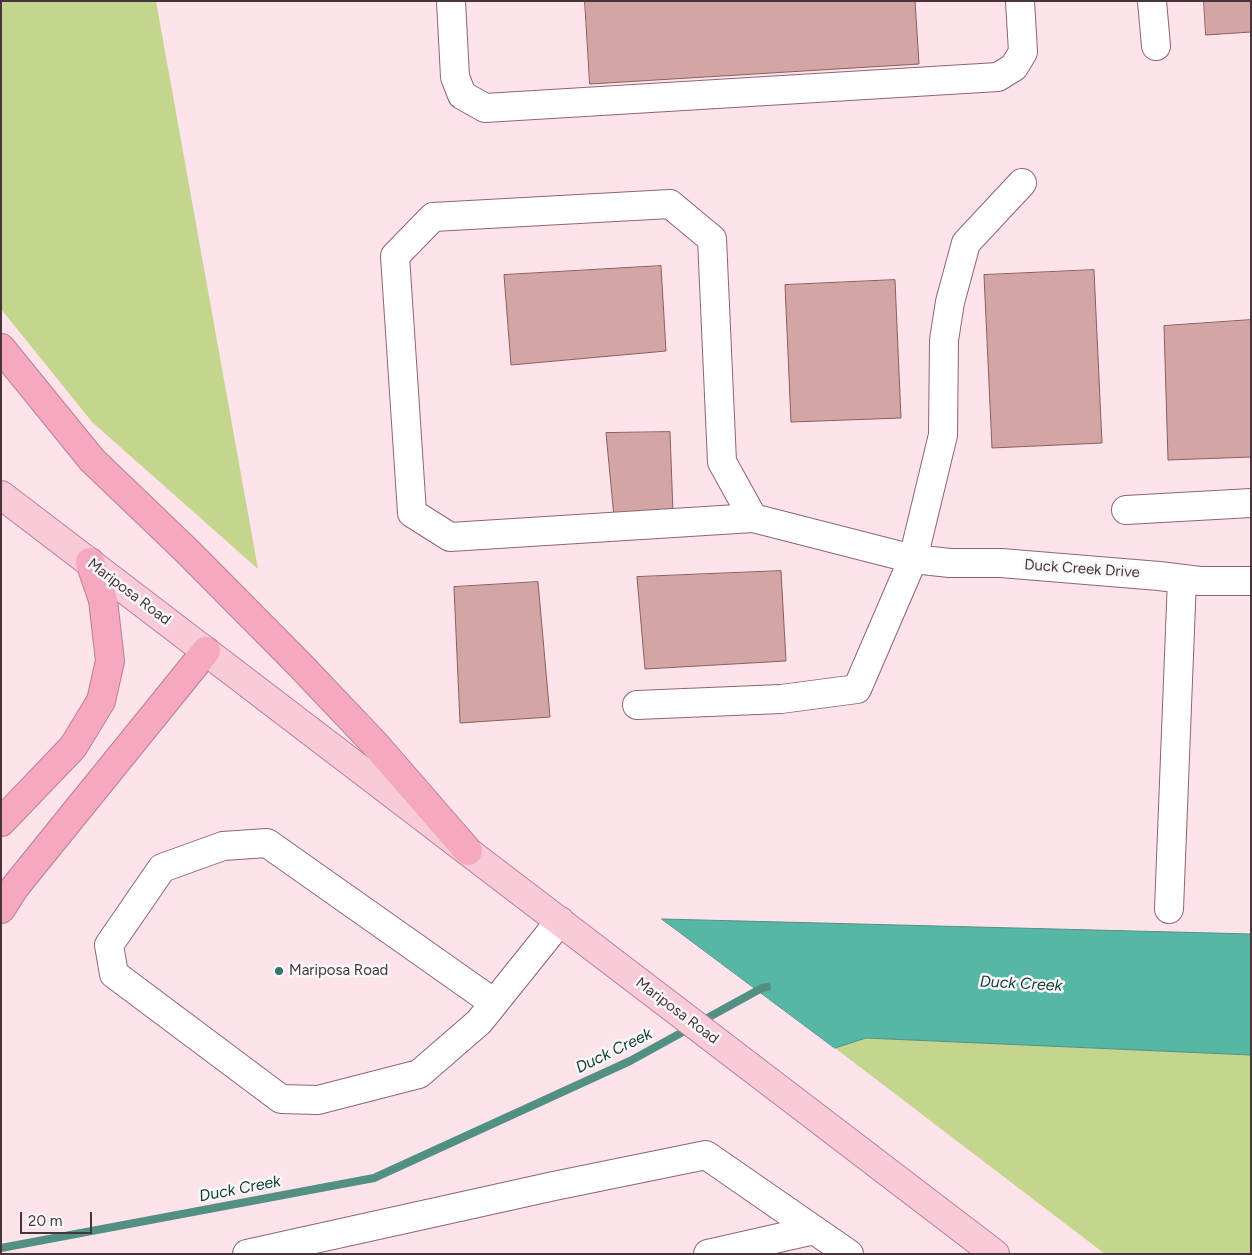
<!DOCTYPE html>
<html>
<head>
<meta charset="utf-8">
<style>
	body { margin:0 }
	#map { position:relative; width:1252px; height:1255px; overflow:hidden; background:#ffe3ea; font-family:Figtree,sans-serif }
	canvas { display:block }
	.frame { position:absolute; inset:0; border:2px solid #47353b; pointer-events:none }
	.scale { position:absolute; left:20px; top:1212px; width:72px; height:22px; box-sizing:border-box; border:2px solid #47353b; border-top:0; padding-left:6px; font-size:15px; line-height:18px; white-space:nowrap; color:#47353b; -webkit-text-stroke:4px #f8f8f8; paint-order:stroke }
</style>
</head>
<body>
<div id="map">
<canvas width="1252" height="1255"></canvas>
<div class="frame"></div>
<div class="scale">20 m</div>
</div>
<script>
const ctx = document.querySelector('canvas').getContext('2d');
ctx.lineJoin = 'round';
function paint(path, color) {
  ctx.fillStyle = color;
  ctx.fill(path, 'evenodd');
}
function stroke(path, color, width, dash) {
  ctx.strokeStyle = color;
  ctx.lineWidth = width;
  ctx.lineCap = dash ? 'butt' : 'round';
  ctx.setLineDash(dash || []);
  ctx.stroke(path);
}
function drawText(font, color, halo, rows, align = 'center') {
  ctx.font = font + ' Figtree,sans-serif';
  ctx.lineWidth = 5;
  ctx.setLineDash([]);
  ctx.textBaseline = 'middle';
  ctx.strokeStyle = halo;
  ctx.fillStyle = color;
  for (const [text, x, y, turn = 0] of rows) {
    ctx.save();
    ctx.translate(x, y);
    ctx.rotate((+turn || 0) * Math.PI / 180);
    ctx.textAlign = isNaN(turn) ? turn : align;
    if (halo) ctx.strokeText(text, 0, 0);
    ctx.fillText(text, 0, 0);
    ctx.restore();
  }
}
const green = new Path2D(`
	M1,1H156L258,569L92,422L1,309Z
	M866,1038L1251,1055V1254H1105L835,1048Z`);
const water = new Path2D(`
	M662,919L1251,934V1055L866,1038L835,1048Z`);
const stream = new Path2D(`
	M700,1022L762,988L767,987
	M1,1248L374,1178L630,1061L690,1028`);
const building = new Path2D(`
	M585,1H915L919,64L590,84Z
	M1204,1H1251V32L1206,35Z
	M661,266L666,351L511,365L504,275Z
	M1094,270L1102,443L992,448L984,275Z
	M895,280L901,418L791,422L785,285Z
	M1251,320V457L1168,460L1164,326Z
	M670,432L673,513L614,517L606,433Z
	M781,571L786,661L645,669L637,577Z
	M538,582L550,717L460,723L454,587Z`);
const minor = new Path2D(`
	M451,1L455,77L462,95L485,108L998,77L1014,67L1023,52L1020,1
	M1152,1L1156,46
	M1126,510L1251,503
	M753,518L450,537L412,513L395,256L433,217L670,204L712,239L722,462L753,518L913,559L950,563H1001L1159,576L1200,581H1251
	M637,705L781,699L857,689L913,559L943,435L944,340L950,302L966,243L1022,183
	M1169,909L1182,579
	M494,1003L267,843L223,846L162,868L109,945L114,974L281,1099L318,1100L419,1074L479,1022L560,921
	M247,1254L554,1186L706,1155L849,1254
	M708,1254L814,1230`);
const major = new Path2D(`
	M1,495L995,1254`);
const highway = new Path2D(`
	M1,348L92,460L187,551L299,664L375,744L468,851
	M1,822L73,747L101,701L110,661L103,600L90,562
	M1,909L15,887L206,651`);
const markers = [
	[279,971,5,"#33776b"]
];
const streetNames = [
	["Duck Creek Drive",1082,569,4],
	["Mariposa Road",129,592,37],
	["Mariposa Road",677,1011,37]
];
const poiNames = [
	["Mariposa Road",289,971]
];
const waterNames = [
	["Duck Creek",1021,984,3],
	["Duck Creek",614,1051,-26],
	["Duck Creek",240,1189,-11]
];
paint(green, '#c4d58d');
paint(water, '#56b7a4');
stroke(water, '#529084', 1);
stroke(stream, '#529084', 8);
paint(building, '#d4a5a5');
stroke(building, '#895f5f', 1);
stroke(minor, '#8d6571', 30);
stroke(major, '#b88091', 30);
stroke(highway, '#b88091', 30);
stroke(minor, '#fff', 28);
stroke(major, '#f9cbd9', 28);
stroke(highway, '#f5a8c0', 28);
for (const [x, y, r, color] of markers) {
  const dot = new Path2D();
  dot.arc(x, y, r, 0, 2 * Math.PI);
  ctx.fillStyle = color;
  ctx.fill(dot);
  stroke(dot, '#f8f8f8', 2);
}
drawText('15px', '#47353b', '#f8f8f8', streetNames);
drawText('15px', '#47353b', '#f8f8f8', poiNames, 'left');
drawText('italic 16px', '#103d35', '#f8f8f8', waterNames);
</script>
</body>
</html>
